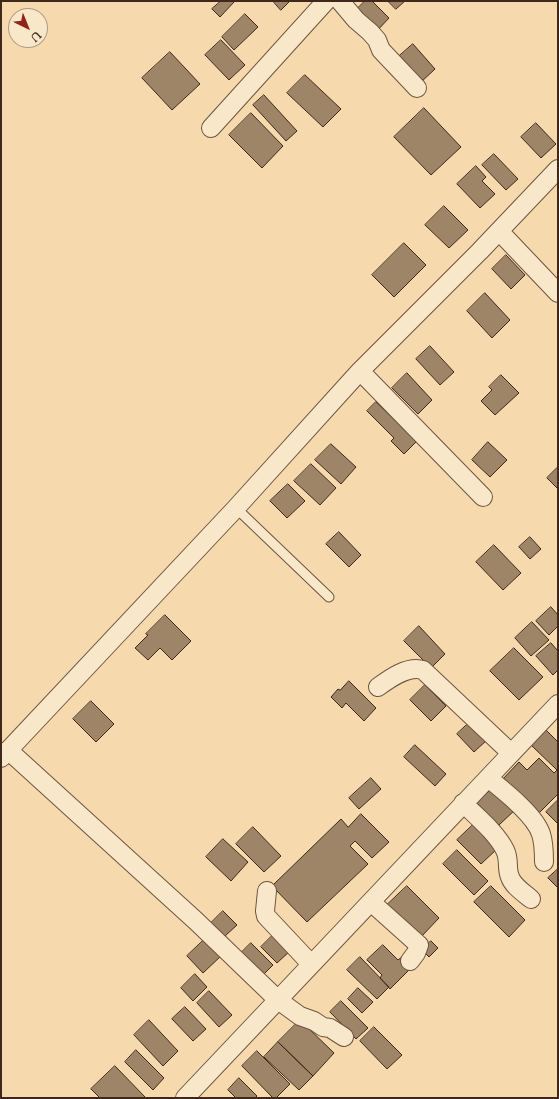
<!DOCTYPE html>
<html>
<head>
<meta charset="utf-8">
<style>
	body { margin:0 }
	#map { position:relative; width:559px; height:1099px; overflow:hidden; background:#f6daae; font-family:"Sorts Mill Goudy",serif }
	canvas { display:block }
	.frame { position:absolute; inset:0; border:2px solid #3f281b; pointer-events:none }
	.north { position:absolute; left:8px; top:8px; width:40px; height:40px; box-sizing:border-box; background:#f9e7ca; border:1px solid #af9b84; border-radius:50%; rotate:137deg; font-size:11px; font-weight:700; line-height:16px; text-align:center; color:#3f281b }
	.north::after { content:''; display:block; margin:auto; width:14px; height:18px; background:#8f2418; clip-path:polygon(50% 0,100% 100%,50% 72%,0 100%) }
</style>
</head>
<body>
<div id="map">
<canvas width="559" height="1099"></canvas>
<div class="frame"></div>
<div class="north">U</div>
</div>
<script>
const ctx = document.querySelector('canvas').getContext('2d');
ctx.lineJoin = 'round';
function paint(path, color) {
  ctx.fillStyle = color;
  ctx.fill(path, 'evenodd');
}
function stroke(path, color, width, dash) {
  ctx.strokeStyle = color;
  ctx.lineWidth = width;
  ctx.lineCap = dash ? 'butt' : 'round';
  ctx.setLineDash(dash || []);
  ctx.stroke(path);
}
const building = new Path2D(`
	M221,1H235L220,17L212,9Z
	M273,1H290L281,10Z
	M365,1H372L389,18L375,33L354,12Z
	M388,1H405L396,9Z
	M245,14L258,27L234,50L222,37Z
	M221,40L245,65L229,80L205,55Z
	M413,44L435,69L420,83L397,58Z
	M170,52L200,84L172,110L142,78Z
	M305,75L341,109L323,127L287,93Z
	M264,95L297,131L286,141L253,105Z
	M424,108L461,147L431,175L394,137Z
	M251,113L283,146L262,168L229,135Z
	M536,123L556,144L541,158L521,137Z
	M494,154L518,179L506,190L482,165Z
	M476,166L486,177L482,181L495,194L480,208L457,184Z
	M444,206L468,230L449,248L425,225Z
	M404,243L426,265L394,297L372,275Z
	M506,255L525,275L511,289L492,269Z
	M485,293L510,320L492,338L467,311Z
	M430,346L454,372L440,385L416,359Z
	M407,373L432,400L418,414L392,388Z
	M501,375L519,393L495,415L481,401L492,390L489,387Z
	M376,402L395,420L398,417L419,439L404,454L391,441L394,438L367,411Z
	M488,442L507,460L490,477L472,460Z
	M331,444L356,467L341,484L315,460Z
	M311,464L336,488L320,505L294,481Z
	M558,467V489L547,478Z
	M288,484L305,501L287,518L270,501Z
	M339,532L361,555L349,567L326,544Z
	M530,537L541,549L530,559L519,547Z
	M494,545L521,573L503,590L476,562Z
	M551,607L558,615V626L549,635L536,621Z
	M165,615L191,641L172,660L160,648L148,660L135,648L148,635L146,634Z
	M532,622L549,640L531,656L515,638Z
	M419,626L445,654L431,668L404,641Z
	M551,643L558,651V670L553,675L536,656Z
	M514,648L543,677L519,700L490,671Z
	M349,681L376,708L364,721L346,703L342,708L331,697L338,689L340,690Z
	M425,685L446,706L431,721L410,700Z
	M91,701L114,724L96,742L73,719Z
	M470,722L487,740L474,752L457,734Z
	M546,730L558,742V794L536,816L501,781L519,762L527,770L539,758L554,773L557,770L531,745Z
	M415,745L446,774L435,786L404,757Z
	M371,778L381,789L359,809L349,798Z
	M495,786L517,808L499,825L477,803Z
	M558,800V824L546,812Z
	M361,814L389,842L372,858L355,841L350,846L368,864L307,922L272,886L341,819L348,827Z
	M474,824L498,848L481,864L457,840Z
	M253,827L281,856L264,872L236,844Z
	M223,839L248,862L231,881L206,857Z
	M457,850L488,881L474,895L443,864Z
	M558,869V888L548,878Z
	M407,886L439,918L420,938L387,905Z
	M491,886L525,920L509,937L474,902Z
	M223,911L237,925L225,936L211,923Z
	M274,934L290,951L277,963L261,947Z
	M206,938L222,955L203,973L187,956Z
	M431,941L438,948L429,957L422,950Z
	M251,943L273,965L262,976L240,954Z
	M383,945L398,960L403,956L413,966L390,989L380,978L382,975L367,960Z
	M360,957L389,987L377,999L347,970Z
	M195,974L207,987L193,1001L181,988Z
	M358,988L373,1002L362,1013L348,999Z
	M209,991L232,1015L219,1027L197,1003Z
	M341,1001L368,1028L356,1039L330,1012Z
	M185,1007L206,1029L193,1041L172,1019Z
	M149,1020L178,1051L163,1066L134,1035Z
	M300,1020L334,1053L313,1076L278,1042Z
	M374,1027L402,1055L387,1069L360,1041Z
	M278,1042L313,1076L299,1090L264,1057Z
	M136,1050L164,1078L153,1090L125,1062Z
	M257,1051L290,1084L276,1098H273L242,1066Z
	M115,1066L146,1098H100L91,1089Z
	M239,1078L257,1096L255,1098H236L228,1090Z`);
const lane = new Path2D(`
	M236,508L329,597`);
const street = new Path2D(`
	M340,1L356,20L370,32L377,40L381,50L417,88
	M211,128L326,1
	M499,231L558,293
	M360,371L483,497
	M378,687C389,679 408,665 423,670L511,753
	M8,750L196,921L278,1000L300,1016L314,1021L323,1027L330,1028L344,1037
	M1,758L236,508L360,371L480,251L558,169
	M488,778C504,791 535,815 541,834C544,843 544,853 544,862
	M463,803C477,817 496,832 505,850C510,860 506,868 510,877C513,886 524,893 531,899
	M267,891L265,911L266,916L311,964
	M371,902L419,945L416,953L410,961
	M185,1098L558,704`);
paint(building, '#9e8567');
stroke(building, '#3f281b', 1);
stroke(lane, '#6d5440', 11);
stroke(street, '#6d5440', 20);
stroke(lane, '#f9e7ca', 9);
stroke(street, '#f9e7ca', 18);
</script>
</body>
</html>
